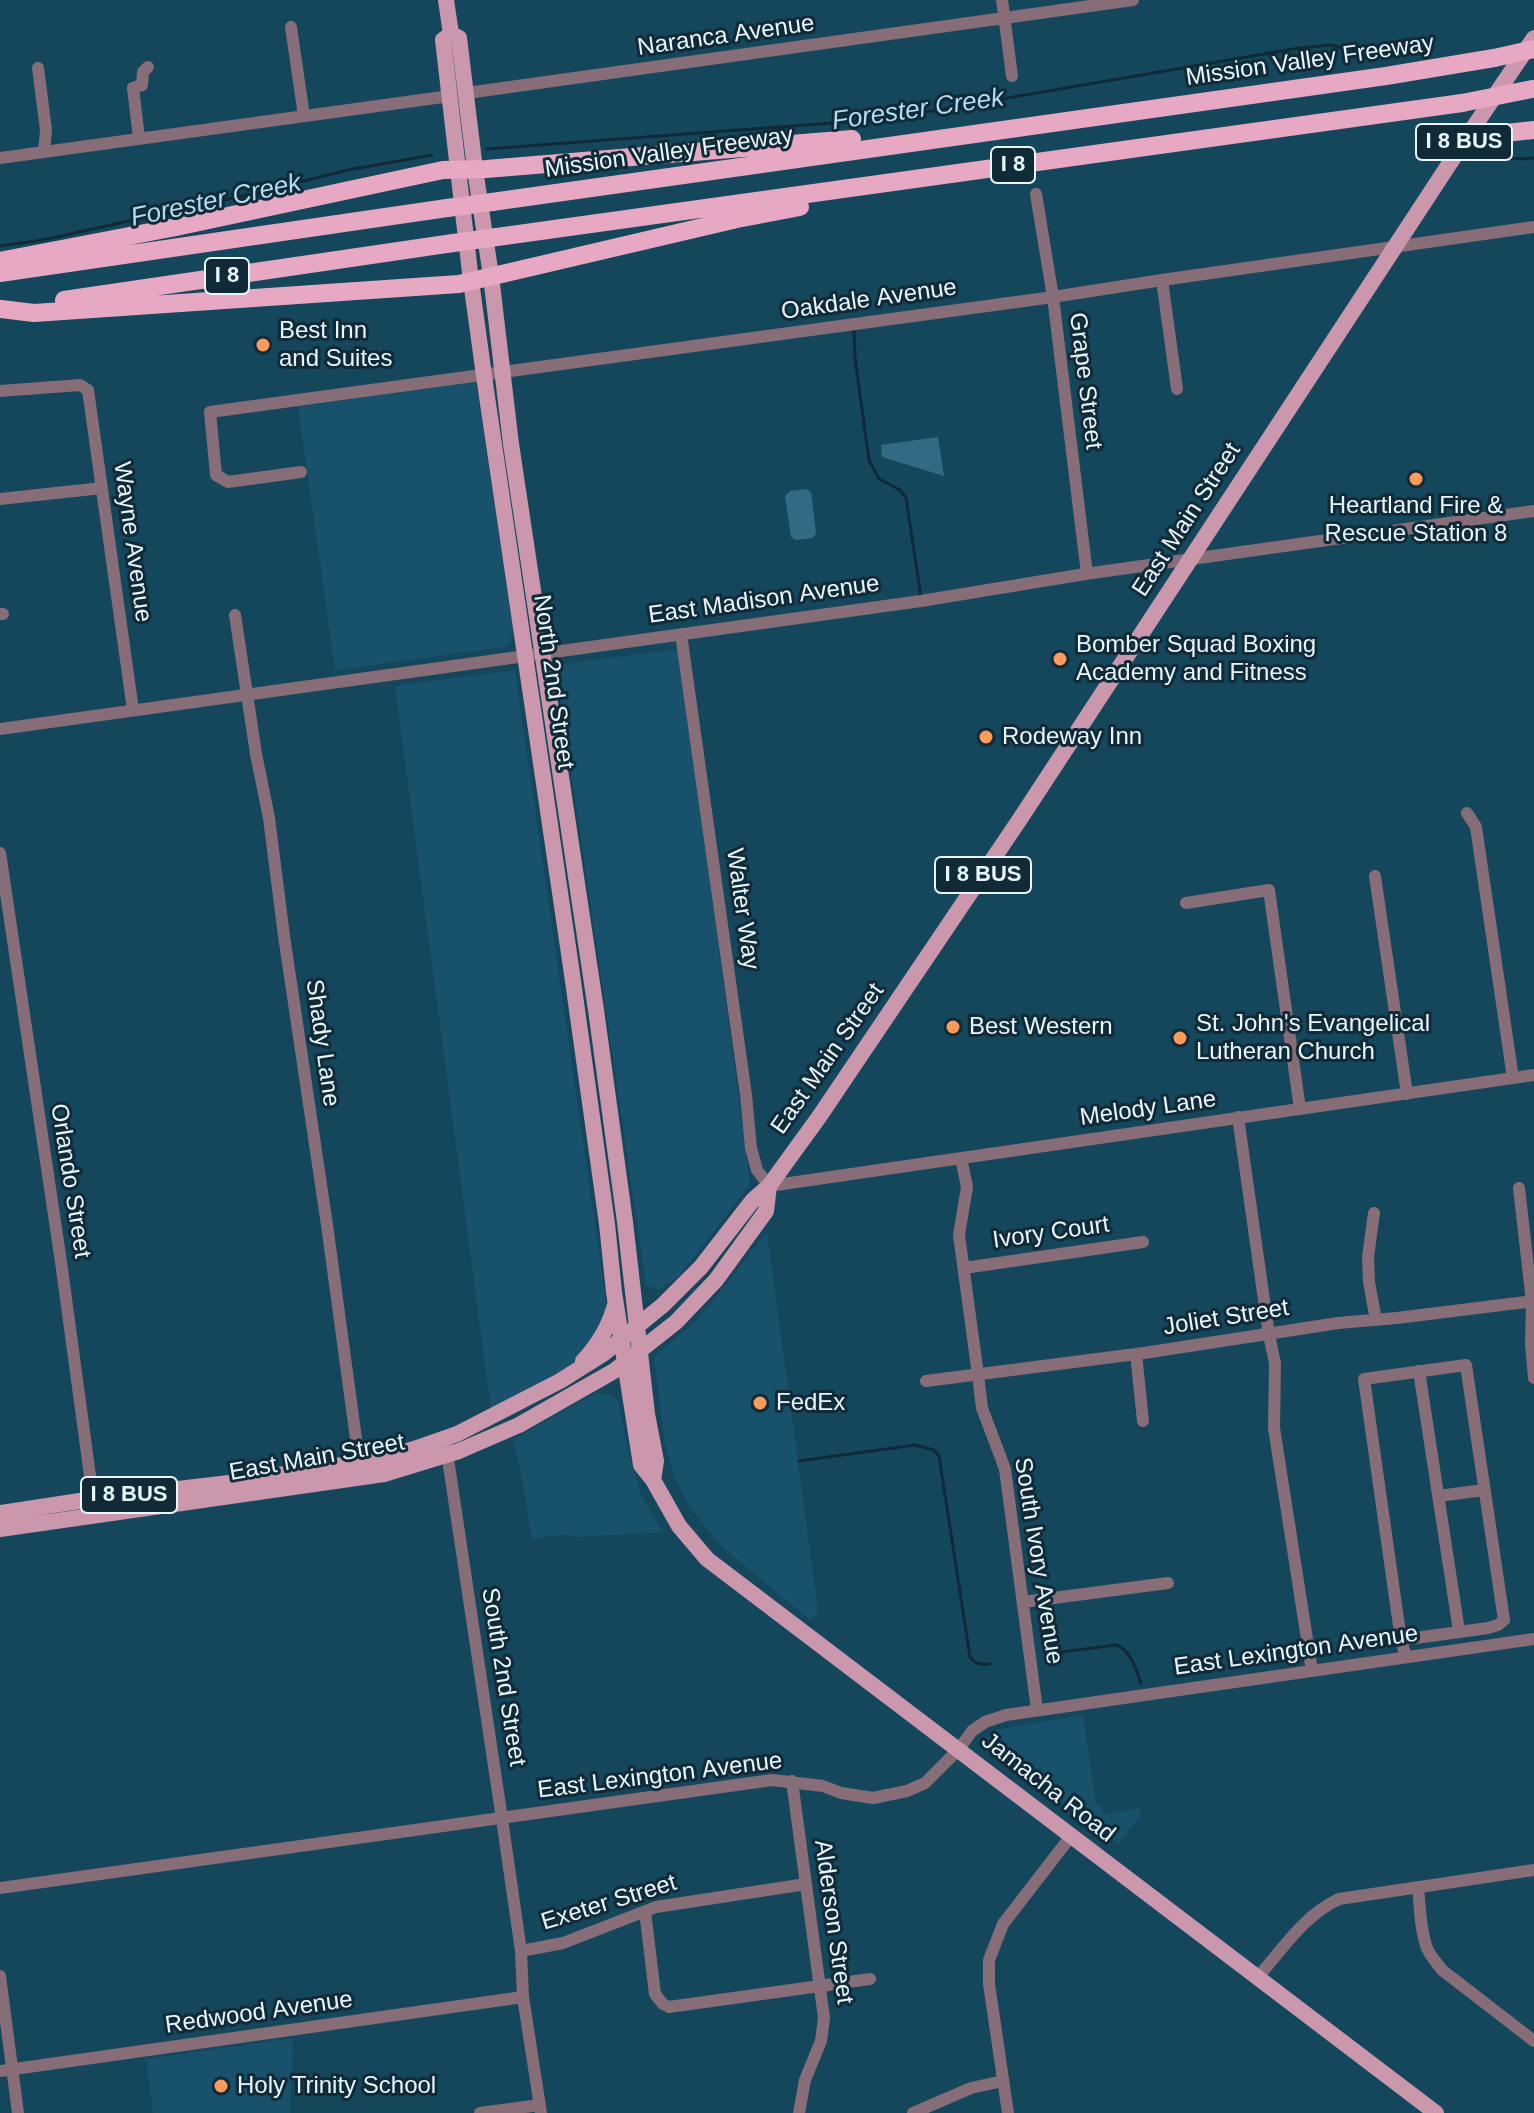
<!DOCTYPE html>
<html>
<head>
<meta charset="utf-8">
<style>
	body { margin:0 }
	canvas { display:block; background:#14465c }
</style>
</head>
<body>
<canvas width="1534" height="2113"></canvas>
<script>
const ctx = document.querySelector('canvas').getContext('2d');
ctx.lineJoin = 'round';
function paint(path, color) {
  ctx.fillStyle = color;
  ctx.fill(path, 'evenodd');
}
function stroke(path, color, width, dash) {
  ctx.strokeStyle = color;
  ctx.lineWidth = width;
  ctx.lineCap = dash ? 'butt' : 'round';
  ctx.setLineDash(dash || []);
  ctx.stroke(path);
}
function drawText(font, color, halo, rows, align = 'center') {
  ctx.font = font + ' Helvetica,sans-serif';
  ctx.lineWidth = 6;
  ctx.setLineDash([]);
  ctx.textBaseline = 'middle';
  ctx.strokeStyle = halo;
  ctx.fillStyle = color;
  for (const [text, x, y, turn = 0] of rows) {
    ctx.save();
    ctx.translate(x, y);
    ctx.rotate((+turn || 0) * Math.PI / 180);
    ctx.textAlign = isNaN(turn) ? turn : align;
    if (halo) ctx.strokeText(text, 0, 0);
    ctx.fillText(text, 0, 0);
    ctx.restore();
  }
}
const built = new Path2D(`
	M476,382L513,633L510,642L504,647L335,670L298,407Z
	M679,649L750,1184L679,1276L659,1290L646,1285L556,665Z
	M515,670L610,1329L591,1355L491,1409L395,686Z
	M767,1232L818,1611L811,1621L719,1544L690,1507L676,1481L665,1445L654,1357L699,1318Z
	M596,1393L612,1395L618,1400L630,1460L643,1499L663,1532L577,1537L566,1534L532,1539L519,1462L512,1440Z
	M1083,1715L1096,1805L1101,1806L1104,1815L1140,1808L1141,1814L1119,1844L991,1754L989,1748L987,1738L995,1730Z
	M293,2038L290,2113H153L146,2059Z`);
const green = new Path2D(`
	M938,437L944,476L882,457L881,445Z
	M806,489L811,492L816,533L813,538L796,540L791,537L785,496L790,491Z`);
const stream = new Path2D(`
	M487,149L885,119L1299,48L1331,45L1347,49
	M1486,152C1503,158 1516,160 1534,158
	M0,246L43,240L251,194L348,170L432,155
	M854,329L855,358L869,460L879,479L900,490L906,498L921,597
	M799,1461L915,1445L934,1450L939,1456L970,1657C975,1664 981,1665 990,1664
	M1046,1654L1116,1645C1132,1651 1135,1669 1141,1683`);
const minor = new Path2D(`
	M1002,0L1012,76
	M291,27L304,116
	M38,68L46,130L44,152
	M467,93L1133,0
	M139,138L133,88L142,85L143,72L148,67
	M0,158L450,96
	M1036,194L1053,297L1087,574
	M1162,280L1177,389
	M0,391L80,385L88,390L133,710
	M301,472L228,482L216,475L210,412L1053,297L1162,280L1534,227
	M0,499L102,488
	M0,614H3
	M235,615L256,754L269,818L284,936L327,1225L360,1468
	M681,634L746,1095L751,1148L757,1170L769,1186L1534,1075
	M0,729L921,601L1085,574L1534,511
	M1467,813L1476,827L1513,1078
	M0,853L61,1262L94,1505
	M1375,876L1407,1094
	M1186,903L1269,890L1300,1109
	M1238,1117L1269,1335L1275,1363L1274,1428L1312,1671
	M961,1158L967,1187L959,1235L978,1375L982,1408L1005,1469L1037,1710
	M1519,1188L1532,1302L1531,1344L1534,1378
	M1374,1213L1368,1257L1369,1282L1376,1320
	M964,1268L1143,1242
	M1136,1354L1143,1421
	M1419,1371L1459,1631
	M926,1381L1144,1353L1338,1323L1397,1318L1534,1301
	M445,1439L502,1819L521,1951L523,1997L541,2113
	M1438,1496L1484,1490
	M1023,1602L1168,1583
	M1401,1640L1488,1628L1498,1625L1504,1620L1466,1365L1364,1379L1401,1640L1406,1657
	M792,1781L824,2018L821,2041L805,2080L799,2113
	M1418,1887C1420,1907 1420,1929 1427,1948C1430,1956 1437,1963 1442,1970L1534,2041
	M0,1888L772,1780L823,1786L841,1793L873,1798L907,1791L925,1783L959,1749L972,1731L985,1722L1006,1715L1534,1639
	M645,1911L655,1994L663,2004L669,2007L870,1979
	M521,1951L563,1943L656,1907L806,1884
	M0,1976L18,2113
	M1257,1978C1282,1950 1304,1915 1339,1899L1534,1870
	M0,2071L523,1997
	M480,2113L540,2105
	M913,2113L971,2088L1003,2081
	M1008,2113L989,1984V1960L1003,1924L1071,1836`);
const major = new Path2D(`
	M446,0L451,34L459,38L475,169L491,276L511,444L596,1010L625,1222L647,1414L656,1461L653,1480
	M451,34L443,40L471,281L486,390L571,967L607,1224L614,1292L641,1465L653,1480L679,1526L707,1559L1436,2113
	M583,1361C599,1344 609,1327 615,1305
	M0,1513L93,1499L229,1483L380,1459L414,1449L457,1434L560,1381L603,1354L663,1305L701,1267L753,1200L769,1186L819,1117L1020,819L1467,137L1534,38
	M0,1529L384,1474L459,1451L519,1425L614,1371L676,1322L716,1280L766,1211L769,1186`);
const highway = new Path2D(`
	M1467,137L1534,130
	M492,202L1386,76L1494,58
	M497,237L1462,103
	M0,261L176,227L443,170L486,169L852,139
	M0,273L447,208
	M64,300L453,243
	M1,309L34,313L459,284L737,219L800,207`);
const highwayBridge = new Path2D(`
	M1494,58L1534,49
	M1462,103L1532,89
	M447,208L492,202
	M453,243L497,237`);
const markers = [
	[263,345,8,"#ff9b5a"],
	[1416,479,8,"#ff9b5a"],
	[1060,659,8,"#ff9b5a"],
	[986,737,8,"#ff9b5a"],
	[953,1027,8,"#ff9b5a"],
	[1180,1038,8,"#ff9b5a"],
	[760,1403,8,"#ff9b5a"],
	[221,2086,8,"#ff9b5a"]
];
const shields = [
	[1464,142,96],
	[1013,165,44],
	[227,276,44],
	[983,875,96],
	[129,1495,96]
];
const shieldNames = [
	["I 8 BUS",1464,142],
	["I 8",1013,165],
	["I 8",227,276],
	["I 8 BUS",983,875],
	["I 8 BUS",129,1495]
];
const streetNames = [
	["Naranca Avenue",726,36,-8],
	["Mission Valley Freeway",1310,61,-8],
	["Mission Valley Freeway",669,153,-8],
	["Oakdale Avenue",869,300,-8],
	["Grape Street",1085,381,83],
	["East Main Street",1187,520,-57],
	["Wayne Avenue",132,542,82],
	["East Madison Avenue",764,600,-8],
	["North 2nd Street",553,682,82],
	["Walter Way",742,909,82],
	["Shady Lane",322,1043,82],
	["East Main Street",828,1059,-55],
	["Melody Lane",1148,1109,-8],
	["Orlando Street",70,1181,81],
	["Ivory Court",1051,1233,-8],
	["Joliet Street",1226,1318,-9],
	["East Main Street",317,1458,-10],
	["South Ivory Avenue",1038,1561,81],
	["East Lexington Avenue",1296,1651,-8],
	["South 2nd Street",503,1677,81],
	["East Lexington Avenue",660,1776,-7],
	["Jamacha Road",1048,1788,38],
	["Exeter Street",609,1903,-17],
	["Alderson Street",833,1922,82],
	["Redwood Avenue",259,2013,-8]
];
const poiNames = [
	["Best Inn",279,331],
	["and Suites",279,359],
	["Heartland Fire &",1416,506,"center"],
	["Rescue Station 8",1416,534,"center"],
	["Bomber Squad Boxing",1076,645],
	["Academy and Fitness",1076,673],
	["Rodeway Inn",1002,737],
	["St. John's Evangelical",1196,1024],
	["Lutheran Church",1196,1052],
	["Best Western",969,1027],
	["FedEx",776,1403],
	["Holy Trinity School",237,2086]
];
const waterNames = [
	["Forester Creek",918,110,-8],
	["Forester Creek",216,201,-12]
];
paint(built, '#17516b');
paint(green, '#326a85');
stroke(stream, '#0f2936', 3);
stroke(minor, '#876d77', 12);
stroke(major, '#cb97ad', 16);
stroke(highway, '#e6a8c2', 18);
stroke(highwayBridge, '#e6a8c2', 18);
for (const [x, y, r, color] of markers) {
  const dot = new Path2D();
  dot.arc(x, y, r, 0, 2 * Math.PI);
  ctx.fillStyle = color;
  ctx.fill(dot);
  stroke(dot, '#102a37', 3);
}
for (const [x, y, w] of shields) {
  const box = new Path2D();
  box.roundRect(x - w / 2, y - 18, w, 36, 6);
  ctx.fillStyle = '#102a37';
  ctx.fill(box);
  stroke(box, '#e9f6fd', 2);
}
drawText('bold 22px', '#e9f6fd', null, shieldNames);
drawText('24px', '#e9f6fd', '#102a37', streetNames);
drawText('24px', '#e9f6fd', '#102a37', poiNames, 'left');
drawText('italic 26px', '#b3dbf2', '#102a37', waterNames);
</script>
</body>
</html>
